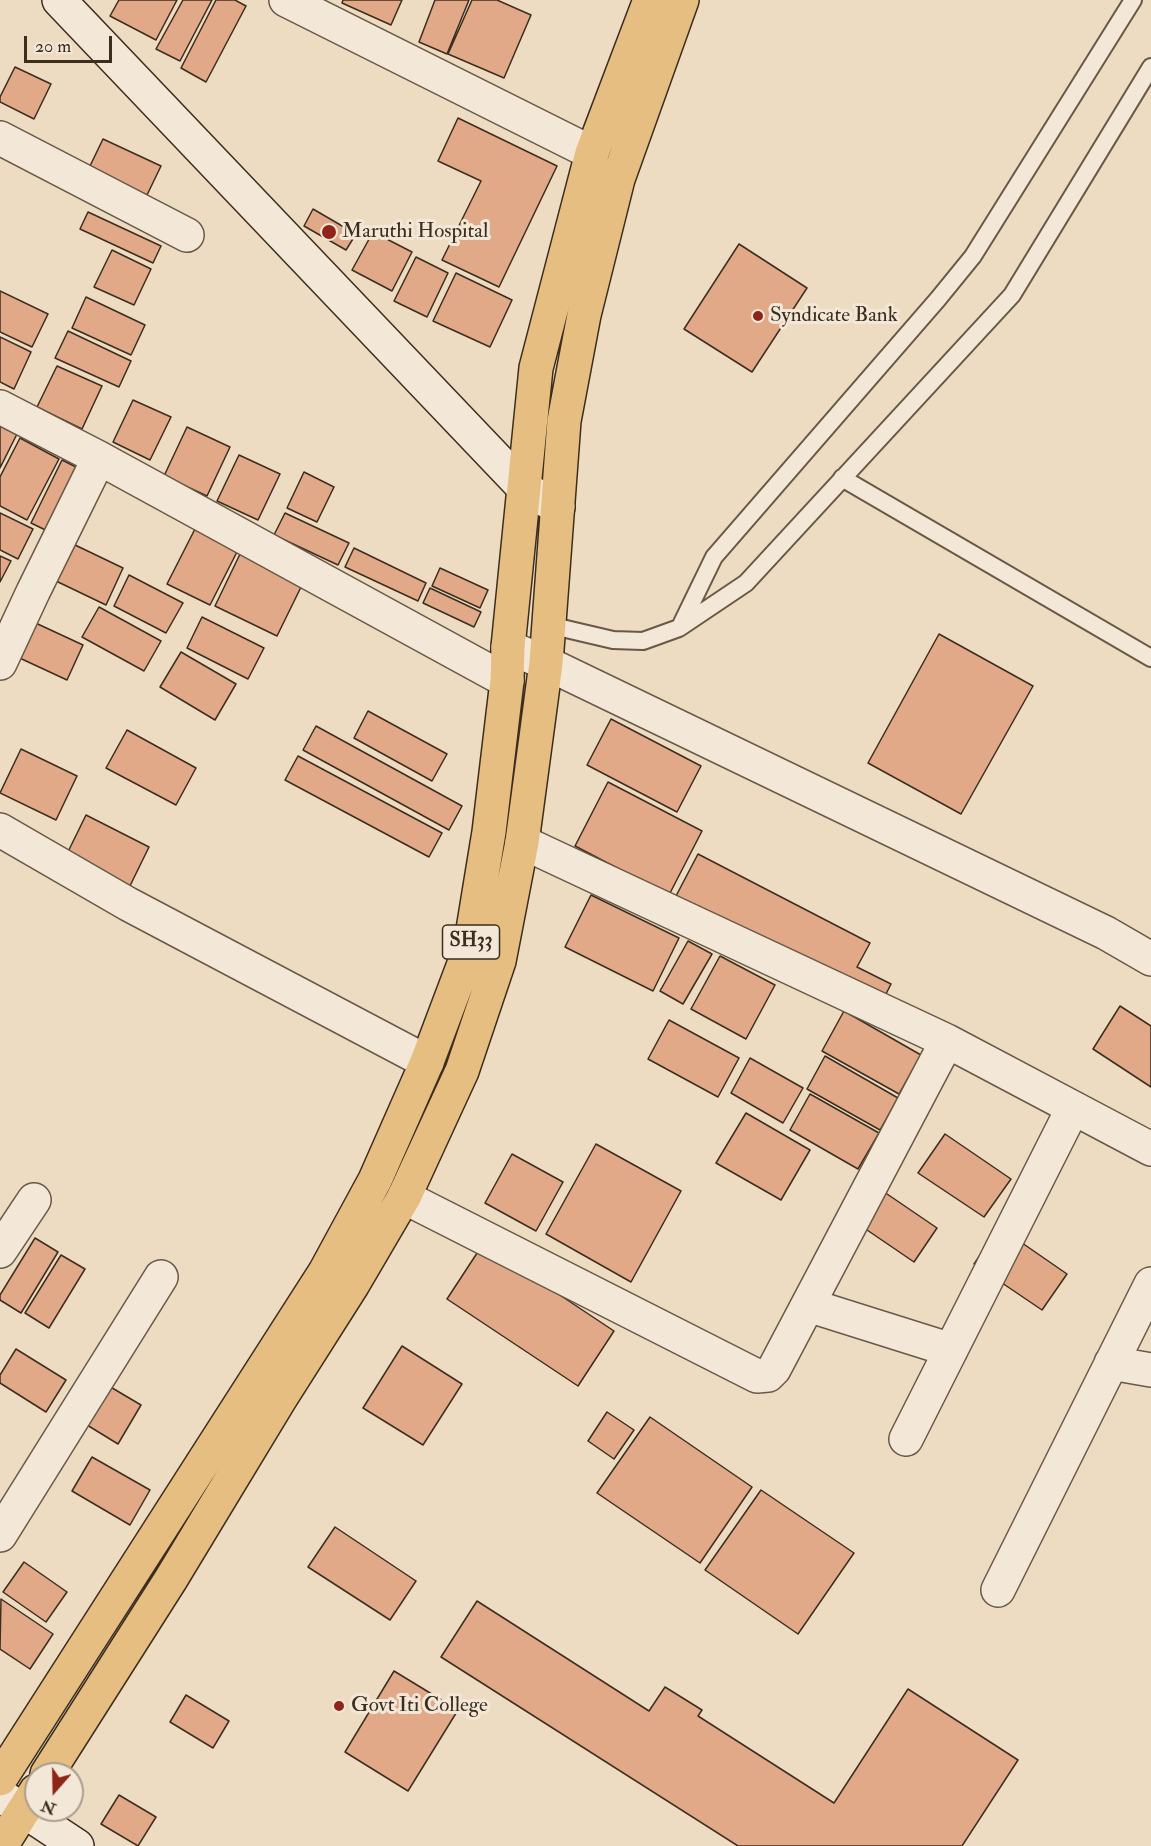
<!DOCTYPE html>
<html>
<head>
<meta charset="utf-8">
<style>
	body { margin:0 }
	#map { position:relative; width:1151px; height:1846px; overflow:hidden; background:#eddcc2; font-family:"IM FELL Double Pica",serif }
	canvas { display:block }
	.north { position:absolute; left:24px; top:1762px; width:60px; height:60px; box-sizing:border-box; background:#f3e8d7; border:2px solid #aa9d8d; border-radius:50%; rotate:200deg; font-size:16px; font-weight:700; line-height:24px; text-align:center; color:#3c2d1e }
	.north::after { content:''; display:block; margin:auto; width:21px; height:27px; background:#8f2418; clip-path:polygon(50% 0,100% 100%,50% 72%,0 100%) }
	.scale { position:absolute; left:24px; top:36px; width:88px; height:27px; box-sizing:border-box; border:3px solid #3c2d1e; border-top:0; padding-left:8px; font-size:18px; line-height:21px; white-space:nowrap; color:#3c2d1e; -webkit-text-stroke:4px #f3e8d7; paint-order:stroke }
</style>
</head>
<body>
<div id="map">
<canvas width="1151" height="1846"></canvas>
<div class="north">N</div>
<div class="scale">20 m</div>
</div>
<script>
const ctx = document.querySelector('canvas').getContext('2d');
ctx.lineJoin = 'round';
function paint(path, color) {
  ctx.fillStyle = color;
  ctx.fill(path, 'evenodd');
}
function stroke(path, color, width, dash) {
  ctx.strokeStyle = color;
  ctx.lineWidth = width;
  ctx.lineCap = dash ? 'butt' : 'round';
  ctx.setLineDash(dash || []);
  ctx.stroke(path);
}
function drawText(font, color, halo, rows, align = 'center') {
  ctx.font = font + ' "IM FELL Double Pica",serif';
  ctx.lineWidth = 6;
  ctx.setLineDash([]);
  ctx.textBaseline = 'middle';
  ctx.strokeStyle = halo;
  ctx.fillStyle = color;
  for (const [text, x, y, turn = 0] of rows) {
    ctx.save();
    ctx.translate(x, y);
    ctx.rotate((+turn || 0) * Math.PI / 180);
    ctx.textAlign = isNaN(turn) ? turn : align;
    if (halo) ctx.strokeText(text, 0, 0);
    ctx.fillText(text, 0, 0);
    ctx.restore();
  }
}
const building = new Path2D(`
	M119,0H177L156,40L110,16Z
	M183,0H212L180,61L156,49Z
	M216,0H235L246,6L206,82L181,68Z
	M343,0H402L391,25L342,3Z
	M435,0H469L447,54L419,42Z
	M472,0H497L531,15L504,78L448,54Z
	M15,67L51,84L34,119L0,102V97Z
	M458,118L557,166L499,287L442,260L481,181L438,161Z
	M103,139L161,166L147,195L89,168Z
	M313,209L356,234L346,250L304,226Z
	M88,212L161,246L153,263L80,229Z
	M373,232L412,252L392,291L352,270Z
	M739,244L807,288L752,372L684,329Z
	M112,250L151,269L134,305L94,287Z
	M416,257L448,273L427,317L394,301Z
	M456,273L512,300L490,347L433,321Z
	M0,291L48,314L32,347L0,332Z
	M86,297L145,325L131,355L72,328Z
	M68,331L131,361L119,387L55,358Z
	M0,337L31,352L14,389L0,382Z
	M57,366L102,386L82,429L37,407Z
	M133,400L171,417L150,460L113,442Z
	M0,426L17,434L0,468Z
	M187,427L230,447L207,496L164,476Z
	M20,438L59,459L27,520L0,506V477Z
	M239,455L280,474L258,520L217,501Z
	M62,460L94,476L64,539L31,523Z
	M304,472L334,487L317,522L287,508Z
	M0,513L33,529L18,559L0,550Z
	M285,513L349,543L338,565L274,535Z
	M195,529L238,550L210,605L167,584Z
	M73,544L123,568L106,605L56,581Z
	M354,548L426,583L418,601L345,567Z
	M241,552L303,583L277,636L215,606Z
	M0,556L11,561L0,582Z
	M440,568L488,590L480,608L432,586Z
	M129,575L183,603L166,633L114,606Z
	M430,588L481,612L474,627L423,603Z
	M99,607L161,641L144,671L82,637Z
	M202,617L264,648L248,679L187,648Z
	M27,619L83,645L67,680L11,654Z
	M939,634L1033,686L961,814L868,763Z
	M181,652L236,684L215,720L160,687Z
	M368,711L447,754L432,781L354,738Z
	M611,719L701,766L677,812L587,765Z
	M316,726L462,806L449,830L303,750Z
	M127,730L196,768L176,805L106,768Z
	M21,749L77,776L56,820L0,793Z
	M298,756L442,833L429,857L285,780Z
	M608,782L702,831L669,895L575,846Z
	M86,815L149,847L126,894L63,862Z
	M698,854L870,943L857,967L891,984L882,1002L676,896Z
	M591,895L679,938L653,991L565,947Z
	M688,941L712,954L683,1004L660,991Z
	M720,956L775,985L746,1039L691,1009Z
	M1120,1006L1151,1026V1087L1093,1049Z
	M844,1011L921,1055L899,1094L822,1051Z
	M669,1020L739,1058L718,1097L648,1059Z
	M825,1056L898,1098L880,1130L807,1089Z
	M750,1058L803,1088L783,1123L731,1093Z
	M810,1094L879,1133L858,1169L790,1130Z
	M746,1113L810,1150L781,1200L716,1163Z
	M945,1134L1011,1179L984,1217L918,1173Z
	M596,1144L681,1191L631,1282L546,1234Z
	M512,1154L563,1182L536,1231L485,1203Z
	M868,1181L937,1228L914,1262L845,1215Z
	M999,1227L1067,1274L1042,1310L974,1264Z
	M35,1238L58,1252L21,1313L0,1300V1295Z
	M483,1244L614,1331L578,1386L447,1299Z
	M61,1255L85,1269L49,1328L25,1313Z
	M402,1346L462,1384L423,1445L363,1408Z
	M16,1349L66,1380L46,1412L0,1383V1375Z
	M97,1379L141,1405L118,1444L74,1417Z
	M607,1412L634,1430L614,1459L588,1441Z
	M650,1417L752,1487L700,1563L597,1493Z
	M92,1457L150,1490L130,1525L72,1491Z
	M761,1490L854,1553L798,1634L705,1570Z
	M335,1527L416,1581L390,1620L308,1567Z
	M24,1562L67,1592L46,1622L3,1592Z
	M1,1599L53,1634L30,1669L0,1649Z
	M477,1601L649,1711L665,1687L702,1710L698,1716L834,1803L908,1689L1018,1760L962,1846H738L441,1657Z
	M394,1671L458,1710L408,1791L345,1752Z
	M186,1695L229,1721L213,1748L170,1722Z
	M119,1795L156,1817L138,1846L101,1824Z`);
const lane = new Path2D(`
	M842,478L1151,658
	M549,625L613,640L643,641L679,628L746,583L1012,295L1151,67
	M680,627L714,557L938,299L973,256L1133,0`);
const street = new Path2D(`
	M286,0L592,153
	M0,138L187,235
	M0,407L99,458L507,681
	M508,647L546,663L1106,933L1151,959
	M0,663L33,592L99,458
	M0,830L128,904L427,1062
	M522,842L947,1041L1151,1149
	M404,1197L757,1376L768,1375L774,1369L947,1041
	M0,1251L34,1200
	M808,1305L951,1350
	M1111,1363L1151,1370
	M906,1439L1073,1108
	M0,1535L161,1277
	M998,1590L1151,1284`);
const secondary = new Path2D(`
	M59,0L525,489L558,507
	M0,1795L77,1846`);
const primary = new Path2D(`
	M47,1774L171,1579L280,1399L353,1284L404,1197L462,1071L499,961L522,842L546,663L564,421L584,315L618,179L682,0
	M0,1779L325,1272L375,1180L427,1062L470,948L489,832L507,681L508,647L536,368L592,153L650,0
	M1,1846L36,1791`);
const markers = [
	[329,232,8,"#8f2418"],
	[758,316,6,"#8f2418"],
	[339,1706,6,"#8f2418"]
];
const shields = [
	[471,942,57]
];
const shieldNames = [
	["SH33",471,942]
];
const poiNames = [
	["Maruthi Hospital",342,232],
	["Syndicate Bank",770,316],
	["Govt Iti College",351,1706]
];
paint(building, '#e1a988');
stroke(building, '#3c2d1e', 1.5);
stroke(lane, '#685947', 20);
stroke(street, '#685947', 36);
stroke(secondary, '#3c2d1e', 36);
stroke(primary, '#3c2d1e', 36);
stroke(lane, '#f3e8d7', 16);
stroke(street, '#f3e8d7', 33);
stroke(secondary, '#f3e8d7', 33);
stroke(primary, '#e6be81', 33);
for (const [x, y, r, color] of markers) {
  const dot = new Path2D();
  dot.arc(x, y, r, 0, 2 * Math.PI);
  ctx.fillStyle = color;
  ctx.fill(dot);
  stroke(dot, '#f3e8d7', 2);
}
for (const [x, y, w] of shields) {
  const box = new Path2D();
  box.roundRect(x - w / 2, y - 17, w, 34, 4.5);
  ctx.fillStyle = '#f3e8d7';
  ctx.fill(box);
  stroke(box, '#3c2d1e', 1.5);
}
drawText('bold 20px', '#3c2d1e', null, shieldNames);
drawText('21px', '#3c2d1e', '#f3e8d7', poiNames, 'left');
</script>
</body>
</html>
